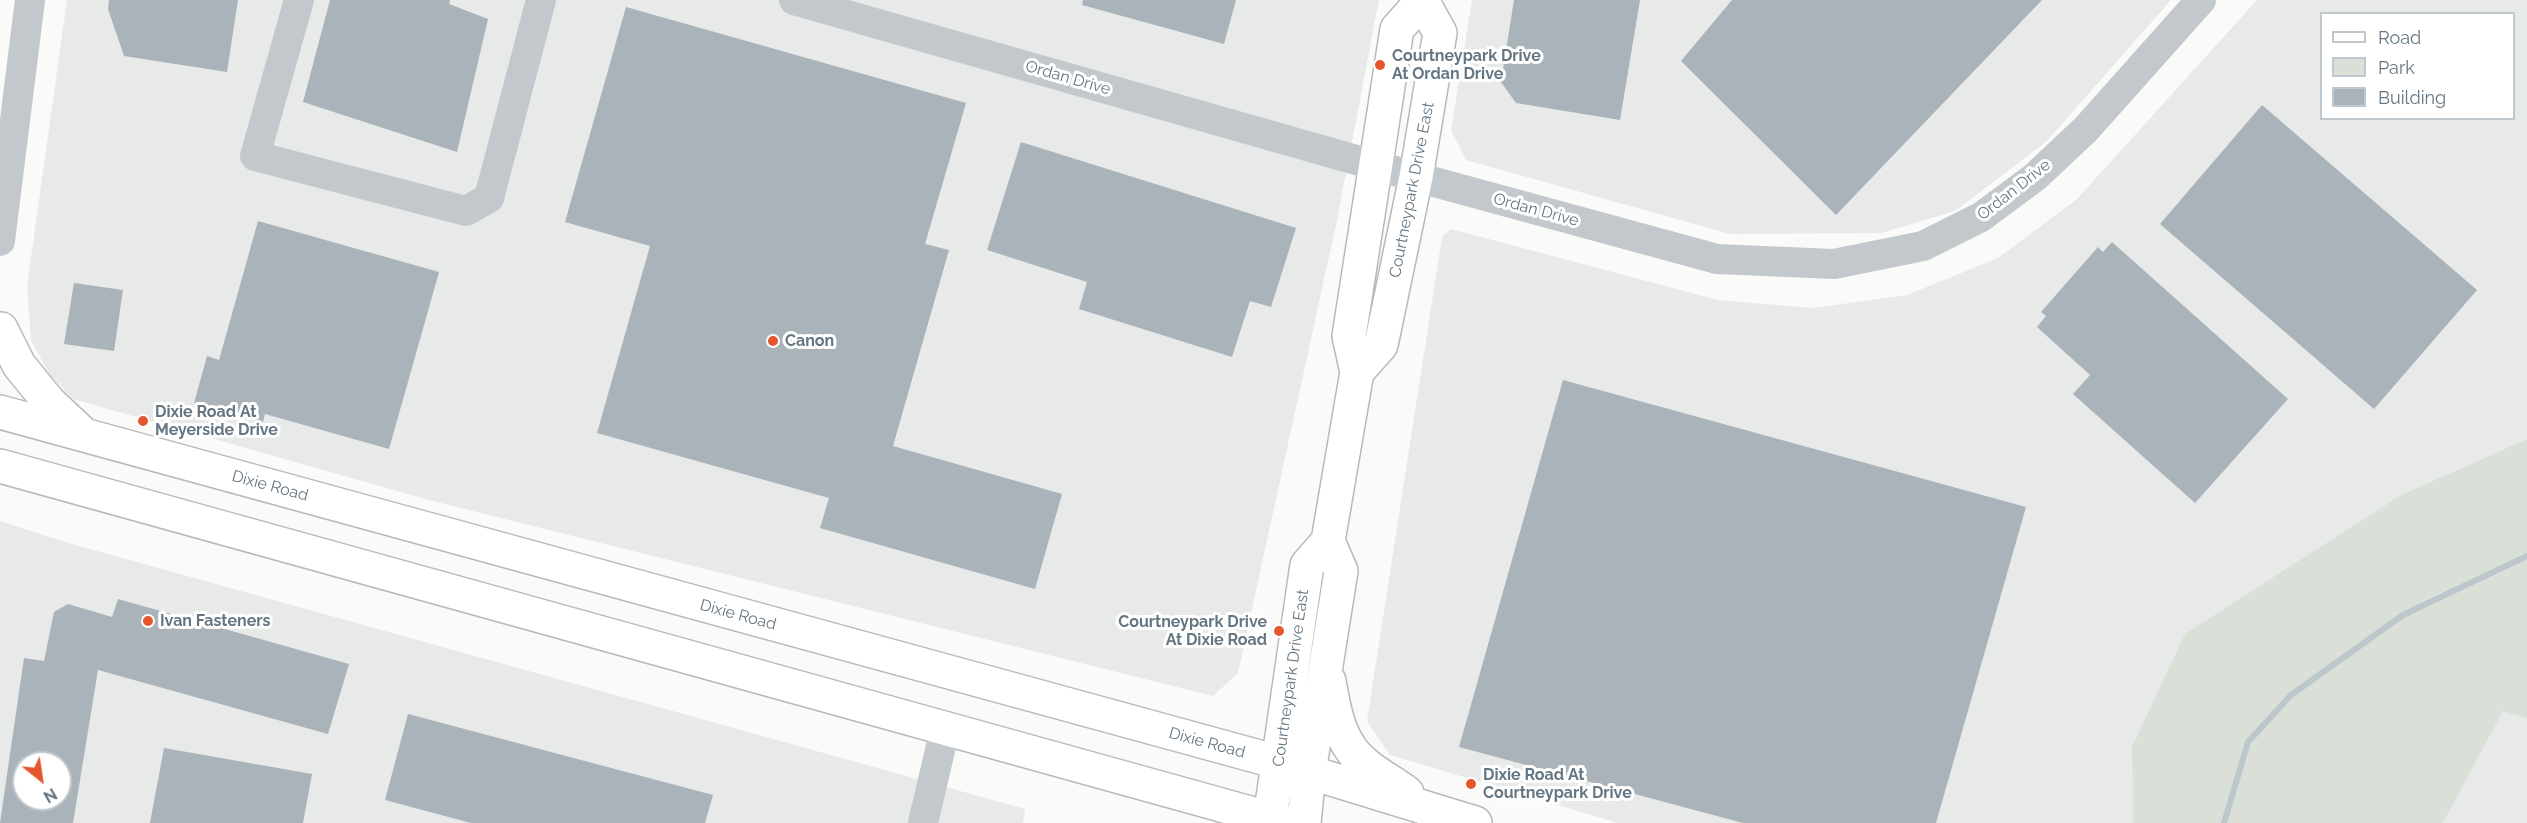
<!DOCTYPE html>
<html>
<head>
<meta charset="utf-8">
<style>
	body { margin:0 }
	#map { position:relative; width:2527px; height:823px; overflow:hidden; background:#fafaf8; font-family:Raleway,sans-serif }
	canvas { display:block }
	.legend { position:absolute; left:2320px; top:12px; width:195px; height:108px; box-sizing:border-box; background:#fff; border:2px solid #c1c8cd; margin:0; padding:8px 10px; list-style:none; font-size:18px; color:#657683 }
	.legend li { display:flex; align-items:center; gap:12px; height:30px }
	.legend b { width:30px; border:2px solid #c1c8cd }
	.north { position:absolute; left:12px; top:751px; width:60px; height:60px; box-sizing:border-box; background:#fff; border:2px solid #c1c8cd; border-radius:50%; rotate:150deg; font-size:16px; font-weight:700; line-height:24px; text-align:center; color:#657683 }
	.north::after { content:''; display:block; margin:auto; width:21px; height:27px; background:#e4572e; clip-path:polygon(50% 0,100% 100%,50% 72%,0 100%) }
</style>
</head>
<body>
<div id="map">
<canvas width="2527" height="823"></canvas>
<ul class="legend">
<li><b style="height:8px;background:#fff"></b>Road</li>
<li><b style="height:16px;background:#dadfd7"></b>Park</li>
<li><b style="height:16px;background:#aab3b9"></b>Building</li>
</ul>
<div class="north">N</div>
</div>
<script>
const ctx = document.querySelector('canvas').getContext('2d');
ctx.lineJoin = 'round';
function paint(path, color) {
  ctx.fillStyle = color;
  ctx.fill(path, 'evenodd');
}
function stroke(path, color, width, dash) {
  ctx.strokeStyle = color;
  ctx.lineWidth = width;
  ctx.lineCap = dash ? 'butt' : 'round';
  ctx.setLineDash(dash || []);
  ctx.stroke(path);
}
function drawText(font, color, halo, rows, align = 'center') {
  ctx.font = font + ' Raleway,sans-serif';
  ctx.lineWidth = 6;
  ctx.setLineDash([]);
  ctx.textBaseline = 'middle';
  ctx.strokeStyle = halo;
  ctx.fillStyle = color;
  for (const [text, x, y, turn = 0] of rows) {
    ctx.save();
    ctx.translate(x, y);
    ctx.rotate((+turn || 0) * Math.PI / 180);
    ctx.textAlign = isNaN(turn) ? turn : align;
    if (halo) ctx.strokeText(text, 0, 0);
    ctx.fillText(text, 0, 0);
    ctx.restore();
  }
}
const built = new Path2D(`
	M67,0H1379L1337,220L1238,673L1213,696L429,500L73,399L49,374L31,340L27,286Z
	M1472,0H2171L2046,142L1955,211L1881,233L1730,234L1466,160L1451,130Z
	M2257,0H2527V439L2403,494L2132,747L2133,823H1618L1390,755L1367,721L1442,237L1451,229L1718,300L1813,308L1907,295L1998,258L2077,199ZM2322,14H2514V118H2322Z
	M0,521L65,542L1025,809L1023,823H0ZM24,763H60V799H24Z
	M2503,710L2527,718V823H2443Z`);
const green = new Path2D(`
	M2527,439V718L2503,711L2443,823H2133L2132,747L2185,634L2403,494Z`);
const stream = new Path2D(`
	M2224,823L2248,742L2291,695L2403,615L2527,556`);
const building = new Path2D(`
	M109,0H238L227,72L124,56L108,9Z
	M330,0H450L449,4L488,19L457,152L303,102Z
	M1083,0H1236L1224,44L1082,5Z
	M1514,0H1640L1620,120L1516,103L1501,82Z
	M1732,0H2042L1836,215L1681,61Z
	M626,7L966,103L925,244L949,250L893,446L1062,494L1035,589L820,528L829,498L597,433L650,246L565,222Z
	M2262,105L2477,290L2374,409L2160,224Z
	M1021,142L1296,228L1271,307L1250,301L1232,357L1079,309L1087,282L987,250Z
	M258,221L439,272L389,449L265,414L263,422L194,403L207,356L219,360Z
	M2112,242L2288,399L2195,503L2073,394L2090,375L2037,327L2046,316L2041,312L2098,247L2103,252Z
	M74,283L123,290L114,351L64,344Z
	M1563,380L2026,507L1936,823H1743L1459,747Z
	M118,599L349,664L328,734L98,670L73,823H0L24,658L44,661L54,612L68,604L112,617ZM24,763H60V799H24Z
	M408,714L713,795L705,823H471L385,800Z
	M164,748L312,774L303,823H150Z`);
const minor = new Path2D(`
	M299,0L255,156L466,211L489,198L541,0
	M794,0L1416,177L1717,259L1834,264L1923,246L1981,217L2035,177L2086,129L2201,0
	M0,241L30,0
	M923,823L945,729`);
const major = new Path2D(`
	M1,329L19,365L49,402L81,432
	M1357,372L1381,345L1416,177L1440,33L1423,2
	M0,412L1263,758L1475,823
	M0,466L1286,823
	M1329,681C1333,704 1337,729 1351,749C1363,767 1390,780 1407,793
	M1270,818L1307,565L1328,541L1357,372L1349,336L1397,29L1423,0
	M1304,823L1309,772L1341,571L1328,541`);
const markers = [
	[1380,65,6,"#e4572e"],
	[773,341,6,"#e4572e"],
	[143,421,6,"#e4572e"],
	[148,621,6,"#e4572e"],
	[1279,631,6,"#e4572e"],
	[1471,784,6,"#e4572e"]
];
const poiNames = [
	["Courtneypark Drive",1392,56],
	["At Ordan Drive",1392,74],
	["Canon",785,341],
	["Dixie Road At",155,412],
	["Meyerside Drive",155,430],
	["Ivan Fasteners",160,621],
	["Courtneypark Drive",1267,622,"right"],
	["At Dixie Road",1267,640,"right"],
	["Dixie Road At",1483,775],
	["Courtneypark Drive",1483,793]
];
const streetNames = [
	["Ordan Drive",1068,78,16],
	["Courtneypark Drive East",1412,190,-79],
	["Ordan Drive",2014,190,-38],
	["Ordan Drive",1536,210,15],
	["Dixie Road",270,486,15],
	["Dixie Road",738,615,15],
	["Courtneypark Drive East",1291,678,-82],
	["Dixie Road",1207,743,15]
];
paint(built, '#e8e9e9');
paint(green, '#dadfd7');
stroke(stream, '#bbc7cb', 6);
paint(building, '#aab3b9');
stroke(major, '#b5babe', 36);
stroke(minor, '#c3c8cc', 30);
stroke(major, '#fff', 33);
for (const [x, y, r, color] of markers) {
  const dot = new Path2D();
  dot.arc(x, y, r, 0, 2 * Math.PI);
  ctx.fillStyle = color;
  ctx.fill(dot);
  stroke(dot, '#fff', 2);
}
drawText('bold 16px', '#657683', '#fff', poiNames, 'left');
drawText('16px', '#657683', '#fff', streetNames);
</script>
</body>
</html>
